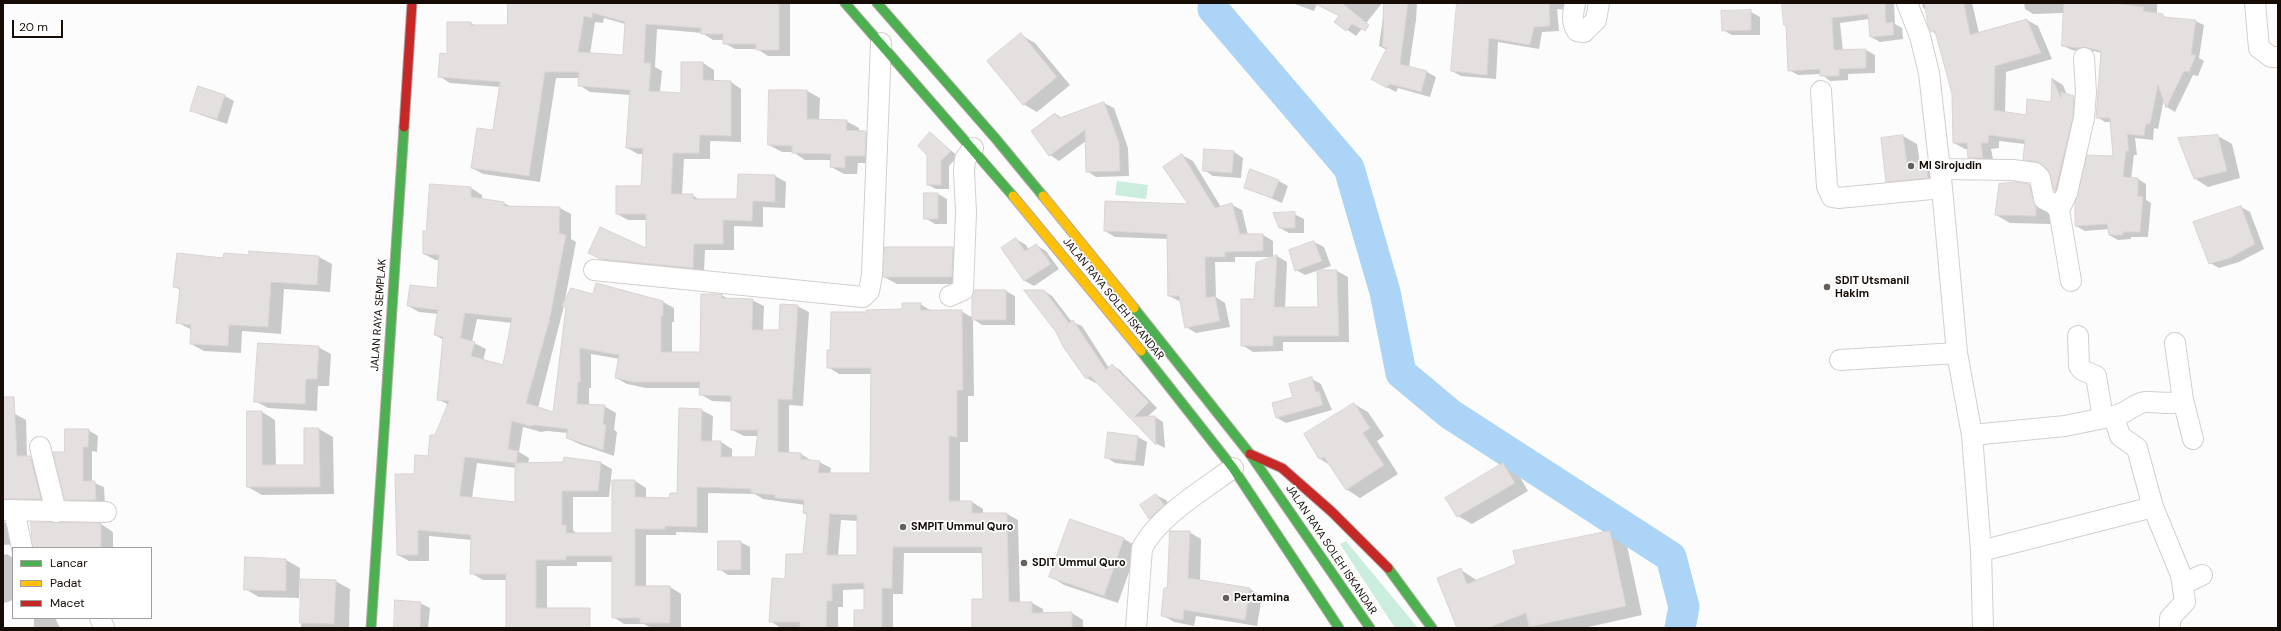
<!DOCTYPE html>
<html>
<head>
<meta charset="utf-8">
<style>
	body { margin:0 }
	#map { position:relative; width:2281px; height:631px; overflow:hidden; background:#fcfcfc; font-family:"DM Sans",sans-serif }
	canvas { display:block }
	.frame { position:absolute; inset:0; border:4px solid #150c06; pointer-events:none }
	.legend { position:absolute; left:12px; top:547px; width:140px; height:72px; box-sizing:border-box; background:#fff; border:1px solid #a19e9b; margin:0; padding:5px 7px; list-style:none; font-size:12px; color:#150c06 }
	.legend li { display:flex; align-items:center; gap:8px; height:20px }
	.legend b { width:20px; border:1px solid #a19e9b }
	.scale { position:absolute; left:12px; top:20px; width:51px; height:18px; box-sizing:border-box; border:2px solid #150c06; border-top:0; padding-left:5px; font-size:12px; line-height:14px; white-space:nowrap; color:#150c06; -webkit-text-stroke:3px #fff; paint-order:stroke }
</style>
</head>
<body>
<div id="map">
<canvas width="2281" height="631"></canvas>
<div class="frame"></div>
<ul class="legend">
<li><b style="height:5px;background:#4caf50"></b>Lancar</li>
<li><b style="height:5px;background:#ffc107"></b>Padat</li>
<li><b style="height:5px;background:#c62828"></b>Macet</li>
</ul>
<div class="scale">20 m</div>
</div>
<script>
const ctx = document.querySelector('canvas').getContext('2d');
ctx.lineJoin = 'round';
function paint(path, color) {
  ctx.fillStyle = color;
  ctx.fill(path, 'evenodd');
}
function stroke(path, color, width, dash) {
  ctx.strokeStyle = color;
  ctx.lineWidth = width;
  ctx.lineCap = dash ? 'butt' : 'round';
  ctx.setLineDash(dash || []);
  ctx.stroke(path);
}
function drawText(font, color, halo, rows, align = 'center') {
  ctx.font = font + ' "DM Sans",sans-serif';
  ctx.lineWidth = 3.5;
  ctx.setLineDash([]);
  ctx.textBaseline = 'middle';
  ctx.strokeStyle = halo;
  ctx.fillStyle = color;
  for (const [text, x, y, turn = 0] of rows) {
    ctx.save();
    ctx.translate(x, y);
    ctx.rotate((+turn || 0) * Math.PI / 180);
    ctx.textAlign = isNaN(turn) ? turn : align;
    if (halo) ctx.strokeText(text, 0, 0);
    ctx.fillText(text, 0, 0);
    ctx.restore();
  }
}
const green = new Path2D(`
	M1117,181L1148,185L1146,199L1115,195Z
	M1346,541L1418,628H1395L1340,544Z`);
const shadow = new Path2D(`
	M509,3H790V56H768L757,49H735L724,43V40H713L702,33L657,29L655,67L662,71L660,92L682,94L703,63L714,70V82H731L741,89V142L710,141V159H684L682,195H692L700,200H738L739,175L775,176L786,182L785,208L763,207V227L734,226V250H705L704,274L612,265L589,253L646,250V220H628L617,214L642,187L644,154H638L627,148L631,95L590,92L579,85L580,78H556L540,182L483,174L472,168L494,131L500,87L450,83L439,76L448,55L471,23L476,26H508ZM604,18L625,24L624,57L590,54L595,22L603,23Z
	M1292,3H1382L1356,36L1336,22L1340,16L1317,4L1314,11Z
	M1385,3H1417L1416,20L1409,67L1427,72L1436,77L1430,97L1398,88L1396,92L1381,84L1387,50L1379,46Z
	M1458,3H1571L1570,10L1557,9L1559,31L1542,32L1539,49L1498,42L1496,79L1461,76L1452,71Z
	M1784,3H1894L1895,24L1902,28L1903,39L1880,42L1871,37L1869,19L1840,23L1843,51L1866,50L1875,55V73L1848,74V80L1830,81L1821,74L1798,75L1789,70Z
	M1922,3H1972L1979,33L2027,20L2038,26L2052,59L2006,72L2005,113L2027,116L2052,103L2053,79L2063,85L2067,95L2085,103L2066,197L2056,191L2049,169L2035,165L2024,159L2025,144L1999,141V148L1991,149L1994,164H1980L1969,157V149H1965L1954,143L1953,94L1937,35L1932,31L1927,10L1923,8Z
	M2024,3H2157V14L2168,18L2195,21L2204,25L2199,58L2204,61L2198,76L2193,75L2175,112L2167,107L2164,99L2158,129L2154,128L2153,140L2135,138L2137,155H2134L2131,179H2138L2146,184V200L2151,203L2148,237H2131V239L2118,240L2109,235V229L2085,231L2076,226L2114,157L2111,122H2105L2097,117L2102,53L2093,51L2087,53L2072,50L2063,46L2064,13L2033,14L2025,9Z
	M1751,12L1760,17V35H1732L1723,30Z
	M1021,35L1035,43L1070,85L1037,112L1023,104Z
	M199,87L225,96L234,101L227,124L201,115L192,110Z
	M770,91H807L820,98L819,120L846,121L859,128V131L866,132L878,139L877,163H858L857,174H844L831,167V160H805L793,152H782L769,145Z
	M1104,103L1114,108L1128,148L1129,176L1096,177L1087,171L1086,141L1059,161L1050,155L1056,114L1062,118Z
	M930,134L958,156L949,166V189H936L928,185Z
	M1903,136L1917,144L1920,163L1926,162L1940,170L1942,185L1901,189L1887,181L1882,139Z
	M2218,136L2232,144L2240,178L2208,187L2194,178Z
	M1234,152L1243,158L1241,178L1213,176L1204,170Z
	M1182,155L1193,161L1221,207L1232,205L1242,210L1248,235H1263L1273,241V257H1235V262H1215L1216,297L1225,303L1230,327L1196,333L1186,327L1181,302L1169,296L1168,239L1115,237L1105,231L1190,205Z
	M1279,181L1288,186L1282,203L1245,187Z
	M431,185L471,188L482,195V200L504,203L511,207L560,208L571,214V239L576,242L565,300L594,295L596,284L663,302L674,308V322H672V353H701L722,295L728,299L752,300L764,306L763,331H780L797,306L809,312L803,406L789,405V453L801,454L812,461L819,462L831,468L830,474H871L872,374H839L828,367L831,351L868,313L903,310L920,304L932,311H961L973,318L1006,291L1015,296V325H982L973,319L974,396H968V442H960V502H972L983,509V514H1007L1018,520L1020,603H1032L1043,609V614L1072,613L1083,620V628H973L984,600L983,553H904L903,594H893V628H855L865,611V589L843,590V607H838V628H781L770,621L773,579L786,580L804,556L808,515L804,513L805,505L763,499L755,494L708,493V533L676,532V535H646V587H670L681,594V628H651L644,624H624L613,617V562H577V566H547V628H506L507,580H483L471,573L472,540L429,536V561H409L398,555L415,475L429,457L449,405L438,399L444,340L435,335L439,314L419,312L408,306L437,289L440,260H435L424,254ZM564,306L567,308L554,413L538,408ZM477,319L512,323L504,366L483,361L486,349L472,342ZM591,354L620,359L616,378L627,384L646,388H701L700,394L712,401L732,402V430L744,436H758L756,458H732V449L721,442H712L713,416L701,410L678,494L670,499H646V488L635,481L613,534H577L573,530V497H609L612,469L601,463L565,458L564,463L528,464L529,458L519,452L523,427L541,432L547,431L568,433L567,438L579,444L614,456L617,432L614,430L616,413L604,406H589V388H591ZM477,463L516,468V503L472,498ZM841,520L858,521V556H838Z
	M2029,185L2043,193L2050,216V224L2010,223L1996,215Z
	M938,194L947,199V224H935L925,218Z
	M2241,207L2250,212L2264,249L2239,262L2219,268L2210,263Z
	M1294,214L1304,219V233H1289L1280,228Z
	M1016,239L1026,245L1029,250L1036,245L1046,251L1059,269L1034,286L1025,281L1003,249Z
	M1314,242L1324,247L1331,266L1305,275L1296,270Z
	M953,248L965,256L964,284H897L884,277Z
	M250,252L319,257L332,264L330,292L284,289L281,334L242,331L241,353L204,351L191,344L192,330L177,322L180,290L174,286L224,259L250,256Z
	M1277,256L1287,262L1285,308H1319L1337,271L1348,277L1349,342H1283V351L1253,352L1242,345L1255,300Z
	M1044,291L1052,296L1072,322L1082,326L1109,368L1112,365L1120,370L1157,408L1146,418L1155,417L1163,422L1165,448L1157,444L1097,382L1095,383L1087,378Z
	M318,347L331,354L329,386H318L317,411L268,408L255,401Z
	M1312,379L1321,384L1332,410L1286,423L1277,418Z
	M1354,404L1368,412L1384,436L1377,441L1398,474L1360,498L1346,489L1330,465L1320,459L1305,434Z
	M262,412L275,420L276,466H305V429H319L333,437L334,494L262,495L248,487Z
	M15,414L26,420L27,457L41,463L51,505L3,513V415Z
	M88,430L98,436L97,452L92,451V482L104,487L105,505H75L66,499L65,453Z
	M1109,433L1138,437L1147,442L1144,466L1115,463L1106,457Z
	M1503,464L1517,472L1528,491L1472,524L1458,516Z
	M1156,495L1166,500L1173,510L1159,523L1150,518L1141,505Z
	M3,519L5,523L15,529L16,544L3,545Z
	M1070,520L1124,539L1138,547L1118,603L1064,585L1050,576Z
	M101,524L113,532V548H34Z
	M1189,532L1201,539L1200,581L1250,589L1262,596L1257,626L1196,616L1194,626L1174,622L1162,615L1168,589Z
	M1609,532L1626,541L1642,615L1584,628H1458L1461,570L1478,581Z
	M740,542L750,547V575H728L719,569Z
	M7,554L13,558V600L5,603L3,602V555Z
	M246,558L286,560L300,568L299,598L259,597L245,589Z
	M302,580L335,581L350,589L349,628H301Z
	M420,603L430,608L428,628H395Z
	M34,618H55L60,628H34Z`);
const river = new Path2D(`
	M1214,3L1213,9L1349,168L1385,292L1401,373L1450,414L1671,557L1684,607L1680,628`);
const building = new Path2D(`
	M508,3H779V50H756V44H723V34H701V28L646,24L644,63H651L649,91L681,93V62H703V80L731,81V136L700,135L699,153H673L671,194H693V199H737L738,174L775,175V202L753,201L752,221L723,220V244H694L693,268L600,259L588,253L600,227L646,248V214H616V186H641L643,148H626L630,90L578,86L579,72H545L529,176L471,168L477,128L493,130L500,82L438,77L440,53L447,54V22H471V25H507ZM593,13L625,22L623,55L578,52L584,16L592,18Z
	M1314,3H1342L1369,25L1365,31L1352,24L1346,31L1334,22L1339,16Z
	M1384,3H1408L1400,64L1427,71L1421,92L1389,84L1387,88L1371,79L1387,48L1383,47Z
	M1457,3H1549L1550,26L1534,27L1530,45L1489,38L1487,75L1451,71Z
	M1782,3H1885L1886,23L1893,22L1894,35L1870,37L1868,14L1832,18L1834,50L1866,49V68L1839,69V76H1820V69L1788,71L1786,25H1784Z
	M1925,3H1964L1970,35L2027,19L2041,53L1995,66L1994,110L2026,115L2027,99L2051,102L2052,78L2061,98V92L2074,96L2073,116L2055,192L2048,170L2037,162L2023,160L2025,140L1989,135L1988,143H1981L1983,158H1968L1967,143H1953L1952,94L1935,31L1931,32L1928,26Z
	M2064,3H2113L2144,7L2143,11L2163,14V17L2196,20L2191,55H2196L2189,72L2184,71L2166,108L2158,85L2150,124H2146L2144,136L2127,134L2129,151H2126L2123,177L2138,178V196L2143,197L2140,232H2123V235H2109L2107,224L2075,226V203L2087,155L2113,156L2110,118H2096L2101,51L2084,47L2078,48L2062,46Z
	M1751,10V30L1722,31L1721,11Z
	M1021,33L1057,77L1023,105L987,61Z
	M198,86L225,95L217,119L190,111Z
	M769,90H807V119L847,120L846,130L866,131L865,156H845V168L830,167L831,154L792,153V146L768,145Z
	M1104,102L1119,142L1120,171L1086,172L1085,130L1049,156L1031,131L1055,113L1059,118Z
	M930,132L951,151L941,161V185H927V155L918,146Z
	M1903,135L1907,163L1926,161L1928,178L1886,182L1881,138Z
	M2218,135L2227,171L2194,179L2178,138Z
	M1204,149L1234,151L1232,173L1203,171Z
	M1182,154L1215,208L1232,203L1240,234H1263V251L1225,252V257H1205L1206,298L1215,296L1220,321L1185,328L1179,296H1168L1167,234L1104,231L1105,201L1188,204L1163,167Z
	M1250,169L1279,180L1272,198L1244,188Z
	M2015,182L2029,184L2036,207V216L1995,215L1999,184Z
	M430,184L471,187V197L504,202V206L560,207L559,233L566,235L549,322L526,403L553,412L566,307L562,306L571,288L593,294L596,283L663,301V316H661V352H700L701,294H722V298L753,299L752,330H779L780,304L798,305L792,400L778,399V452L801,453V459L820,461L818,473H870L871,368H827V350H830L831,312H867L866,310L902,309V303H921L920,310H962L963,390H957V437L949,436V501H972V513H1007L1009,602H1032V613L1072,612V628H972V599H983L982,547H893L892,589L882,588V628H854V610H864V583L832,584V601H827L826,628H800V622H769L772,578L785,579L786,554H803L807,513H803L804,500L775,498V495L751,493V489L697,487V527L665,526V529H635V586H670V623H640V618H612V556H566V560H536V608H590V628H506V574H470L471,535L418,530V555H397L395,474H414L415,455L428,456L430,435H435L449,401L437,400L443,337L434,335L438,310L407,306L410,285L437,288L439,255L423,254V231H426ZM465,313L512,318L503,365L471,356L475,342L461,338ZM580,348L619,355L615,378L634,382H700L699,395L731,396V430H758L755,457H721V441H701L702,409L679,408L677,493H670L669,498L635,497V480H612V533H566V525H562V491H598L601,462L564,457L563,462L516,463L518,451L508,449L512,421L529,426L535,425L568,429L566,438L603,450L606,425L603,424L605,405L577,404L578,382H580ZM465,457L515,463V502L460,496ZM830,514L857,515V555H827Z
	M924,193H938V219H924Z
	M2241,206L2255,244L2230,258L2209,264L2193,222Z
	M1295,212V228H1279L1273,213Z
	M1016,238L1025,251L1036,244L1051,264L1024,281L1001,248Z
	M1314,241L1322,261L1295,271L1289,250Z
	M885,247H953L952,277H883Z
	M249,251L319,256L317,285L271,282L268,327L229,325L228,346L190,344L191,325L176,323L180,288L173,287L177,253L223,258L224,253L249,255Z
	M1277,255L1274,307H1318L1317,270H1337L1339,336H1273V346H1241V299H1254L1256,263Z
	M975,290H1006V320H972V297Z
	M1024,290H1044L1069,323L1073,320L1106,370L1112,364L1149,402L1134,417L1155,416L1156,445L1090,376L1086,379L1064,348L1056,332Z
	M258,343L319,346L317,379H306L305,404L254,402Z
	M1312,377L1316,392L1319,391L1323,405L1276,418L1272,403L1293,397L1289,384Z
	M3,397H14L17,456H30L41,499H3Z
	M1354,403L1370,428L1363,433L1384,465L1346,490L1324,457L1319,459L1304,434Z
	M247,411H262V465H304V428H319L320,487H247Z
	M65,429H89L88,447H83V481H95L96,500H65L53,452H64Z
	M1108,432L1138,436L1135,461L1105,458Z
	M1503,463L1515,483L1457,517L1445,498Z
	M1156,494L1164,505L1149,519L1140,505Z
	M1070,519L1124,538L1104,596L1049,577Z
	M31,522L101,523V548H33Z
	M1170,531H1190L1188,578L1250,588L1245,620L1184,610L1183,620L1161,616L1164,588H1167Z
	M1610,531L1626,606L1529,627L1526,613L1488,628H1457L1437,578L1461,568L1467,584L1516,564L1513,551Z
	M718,541H741V570H718Z
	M245,557L286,559V591L244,590Z
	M301,579L336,580L334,624L300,623Z
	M395,600L421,602L420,628H394Z`);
const street = new Path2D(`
	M1575,3C1573,13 1571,22 1577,31L1584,32L1596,20L1599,3
	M1907,3L1920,36L1929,73L1942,188L1957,353L1972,435L1981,551L1983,628
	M2255,3L2259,48L2271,57H2278
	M1821,91L1827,187L1832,197L1838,198L1942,188
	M1940,169L2013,170L2035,173L2040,178L2044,199L2054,204L2059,210L2071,281
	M2059,210L2067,193L2084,118L2086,92L2084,58
	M594,270L863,297L869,291L872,275L881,43
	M950,296L963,290L966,212L964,171L965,159L973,148
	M2078,336L2079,366L2082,370L2096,376L2103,418
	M2175,343L2183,400L2193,439
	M1840,360L1957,353
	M2114,416C2128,413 2135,403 2145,402C2158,401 2171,406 2183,400
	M1972,435L2065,426L2114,416L2120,436L2137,448L2153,507
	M40,447L56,512
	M3,510L106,512
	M14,510L22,548
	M1981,551L2153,507L2181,575L2185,602L2170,618V628
	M2183,584L2202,575
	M100,618L104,628
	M1136,628L1142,548C1159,516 1204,489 1233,468`);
const fast = new Path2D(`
	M845,3L1013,196
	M877,3L996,139L1043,196
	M1134,308L1250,454L1370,628
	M1141,351L1233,468L1339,628
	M1388,568L1432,628
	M371,628L404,127`);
const slow = new Path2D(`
	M1013,196L1141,351
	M1043,196L1134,308`);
const jam = new Path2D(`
	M404,127L412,3
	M1250,454L1282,468L1332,512L1388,568`);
const markers = [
	[1911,166,4,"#66605c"],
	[1827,287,4,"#66605c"],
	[903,527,4,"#66605c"],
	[1024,563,4,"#66605c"],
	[1226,598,4,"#66605c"]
];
const poiNames = [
	["MI Sirojudin",1919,166],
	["SDIT Utsmanil",1835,281],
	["Hakim",1835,294],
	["SMPIT Ummul Quro",911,527],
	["SDIT Ummul Quro",1032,563],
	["Pertamina",1234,598]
];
const streetNames = [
	["JALAN RAYA SOLEH ISKANDAR",1113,299,51],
	["JALAN RAYA SEMPLAK",379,315,-86],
	["JALAN RAYA SOLEH ISKANDAR",1331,550,56]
];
paint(green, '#caeddd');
paint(shadow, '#0003');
stroke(river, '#abd4f7', 31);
paint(building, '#e5e0e0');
stroke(building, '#dad3d2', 1);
stroke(street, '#d4cfcc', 22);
stroke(fast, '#b5aba6', 11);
stroke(slow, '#b5aba6', 11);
stroke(jam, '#b5aba6', 11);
stroke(street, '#fff', 20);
stroke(fast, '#4caf50', 9);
stroke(slow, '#ffc107', 9);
stroke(jam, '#c62828', 9);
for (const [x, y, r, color] of markers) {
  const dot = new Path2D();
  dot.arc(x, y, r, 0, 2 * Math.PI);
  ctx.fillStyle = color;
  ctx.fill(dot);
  stroke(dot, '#fff', 1.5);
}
drawText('bold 11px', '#150c06', '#fff', poiNames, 'left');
drawText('11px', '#150c06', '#fff', streetNames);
</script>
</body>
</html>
